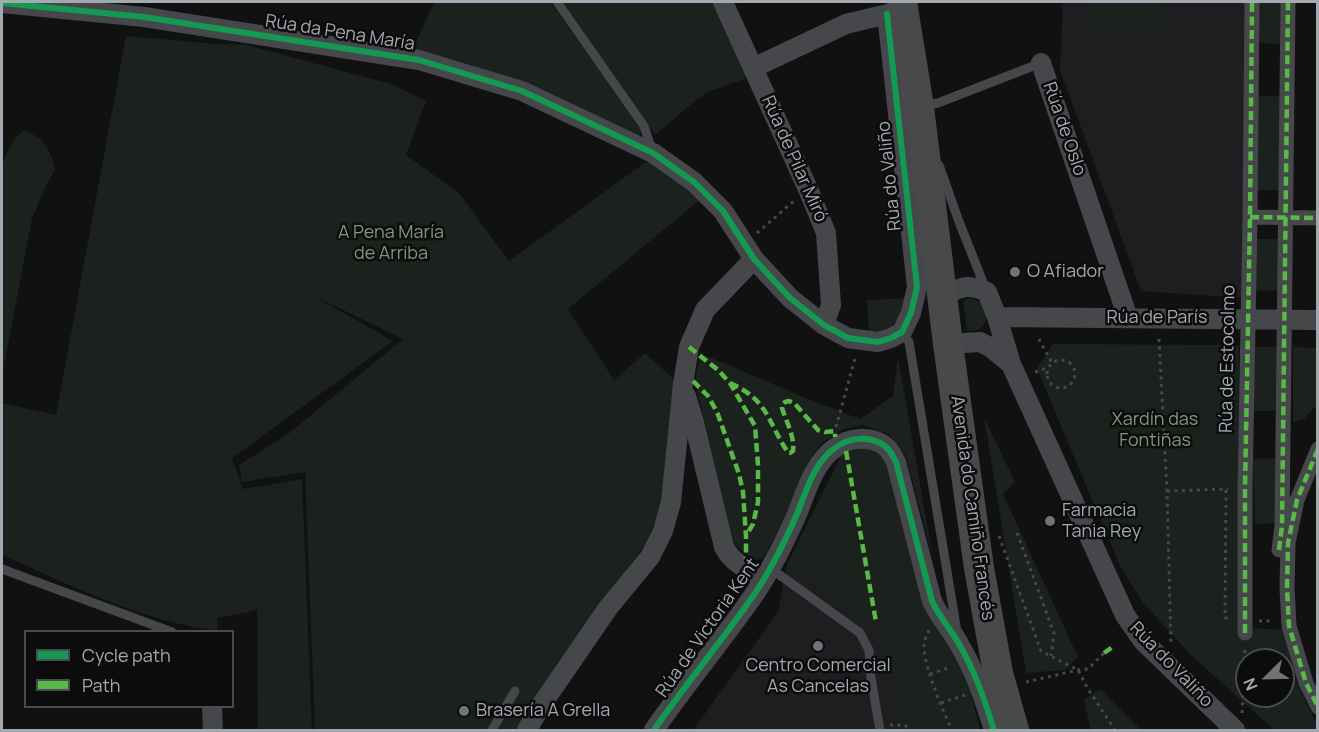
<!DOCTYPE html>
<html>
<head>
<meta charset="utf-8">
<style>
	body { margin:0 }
	#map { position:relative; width:1319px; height:732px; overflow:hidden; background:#111112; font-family:Manrope,sans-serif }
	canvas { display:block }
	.frame { position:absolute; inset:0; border:3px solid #a3a9b1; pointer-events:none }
	.legend { position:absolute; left:24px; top:630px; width:210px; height:78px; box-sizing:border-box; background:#0c0c0d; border:2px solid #484b4f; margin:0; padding:8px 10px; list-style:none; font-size:18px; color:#a3a9b1 }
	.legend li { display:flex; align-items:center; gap:12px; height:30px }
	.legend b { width:30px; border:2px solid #484b4f }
	.north { position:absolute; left:1235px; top:648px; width:60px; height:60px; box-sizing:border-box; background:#0c0c0d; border:2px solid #484b4f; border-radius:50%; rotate:247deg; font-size:16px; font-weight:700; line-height:24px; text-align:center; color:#a3a9b1 }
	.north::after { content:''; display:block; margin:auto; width:21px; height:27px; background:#707479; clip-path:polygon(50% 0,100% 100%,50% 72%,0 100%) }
</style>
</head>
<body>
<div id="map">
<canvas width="1319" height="732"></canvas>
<div class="frame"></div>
<ul class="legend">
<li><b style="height:8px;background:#139951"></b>Cycle path</li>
<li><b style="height:8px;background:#58b947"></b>Path</li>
</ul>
<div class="north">N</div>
</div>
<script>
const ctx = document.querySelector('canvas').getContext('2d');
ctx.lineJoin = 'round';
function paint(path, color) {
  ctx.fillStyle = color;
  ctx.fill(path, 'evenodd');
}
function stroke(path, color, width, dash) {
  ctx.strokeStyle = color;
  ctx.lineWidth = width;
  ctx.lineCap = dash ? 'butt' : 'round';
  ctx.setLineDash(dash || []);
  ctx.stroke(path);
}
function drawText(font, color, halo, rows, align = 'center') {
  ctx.font = font + ' Manrope,sans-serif';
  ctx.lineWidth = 5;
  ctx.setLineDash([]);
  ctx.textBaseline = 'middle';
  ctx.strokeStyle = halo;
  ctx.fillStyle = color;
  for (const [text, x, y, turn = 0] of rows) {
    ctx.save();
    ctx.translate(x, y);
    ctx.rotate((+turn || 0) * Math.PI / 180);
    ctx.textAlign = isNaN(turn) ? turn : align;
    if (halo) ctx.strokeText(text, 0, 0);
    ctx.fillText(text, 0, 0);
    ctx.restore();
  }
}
const built = new Path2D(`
	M1063,2H1247L1242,298L1141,291L1060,70Z
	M787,565L870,626L878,633L885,654L903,730H693L778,612Z`);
const green = new Path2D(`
	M434,2H550L635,118L641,130L640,135L634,136L551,94L465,63L413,49Z
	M560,2H712L745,70L746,75L744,79L710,91L696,100L655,135Z
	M1091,2H1160V31H1092Z
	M1256,2H1283L1282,44L1256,43Z
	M126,36L218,44L247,45L391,84L426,101L406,155L459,193L509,261L647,161L702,198L568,309L614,380L645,353L677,382L665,499L646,543L546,684L518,730H315L305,472L242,482L239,465L288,434L403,339L314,296L393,341L232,458L243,489L302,479L312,730H258L257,610L217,618L218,631C141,621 71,585 2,555V403L56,415Z
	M1256,96H1281V190H1255Z
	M24,130C45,139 50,148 55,170L45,187L32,219L2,376V163L13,141Z
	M1254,239H1282V290L1254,291Z
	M909,298C898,319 895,332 869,331L867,300Z
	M970,298C993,303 992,334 967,331L963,301Z
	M1053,344L1239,345L1238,627L1285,630L1296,682L1317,725V730H1274L1189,653L1143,603L1121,568L1037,369ZM1247,660H1283V696H1247Z
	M1254,347H1279V411H1254Z
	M1293,347L1317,348L1318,404L1303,420L1293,422Z
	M700,353L803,397L860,419L893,396L898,357L933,559L906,456L889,434L863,425L843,429L821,444L807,463L790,506L763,559L754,560L733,543L695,381Z
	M984,417L1015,482L1003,494L1078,657L1065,670L1026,673Z
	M862,447L876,450L886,459L932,620L954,654L970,689L980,730H903L885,654L878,633L870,626L787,565L841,456Z
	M1277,458L1280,523L1255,524L1253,459Z
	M1100,689L1141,730H1091L1084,700Z`);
const path = new Path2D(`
	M757,233L795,200
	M1039,339L1052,363
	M1159,339L1167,491L1171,644
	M1047 374a14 14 0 1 1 28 0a14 14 0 1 1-28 0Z
	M1035,372L1044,369L1047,370
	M836,427L856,355
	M1226,490L1225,618H1230
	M1167,491L1228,489
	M1017,533L1054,633L1051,656
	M999,536L1041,651L1078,670L1088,689L1115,730
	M1259,621H1273
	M929,630C926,636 924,642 924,648C925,669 943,711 952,730
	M930,674L951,667
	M1026,682L1078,670L1088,669L1104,653
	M941,703L965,695
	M1242,713L1245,647
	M890,725H905L909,730`);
const service = new Path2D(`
	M557,2L644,126L652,150
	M924,106L938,103L1041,63
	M939,165L958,219L986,290
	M902,332L909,342L957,632
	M770,568L860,633L869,650L871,678L880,730
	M2,569L172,632
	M492,730L515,691`);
const pedestrian = new Path2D(`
	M1250,217L1318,218
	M1318,449L1297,500L1288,543L1287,588L1289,626L1306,683L1318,707
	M1279,550L1282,526L1288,2
	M1245,633V489L1250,217L1252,2`);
const minor = new Path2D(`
	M723,2L808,189L826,233L831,305L824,325
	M2,3L144,17L419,60L522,91L653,153L694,182L723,211L754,259L790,298L824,325L848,338L878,342L891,338L902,332L911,313L917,287L887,14
	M1041,63L1128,318
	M753,68L846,24L879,16L899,13
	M942,296C961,287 968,283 987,292L997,317L1011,364L1125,615L1143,641L1235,730
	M997,317L1318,320
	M948,344L980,342L990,347L1011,364
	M686,396L694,422L724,547C732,563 748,570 763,578
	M212,706L213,730
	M527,730L540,707L608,608L650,557L663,531L671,502L683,384L689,347L705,310L754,259
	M654,730C683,688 716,648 746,606C767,578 783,546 797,514C806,492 814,462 835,448C849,437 871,435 886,447C891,451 893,457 896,462L932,601C939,617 951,629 959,644C975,671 985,701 994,730`);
const primary = new Path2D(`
	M902,2L919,107L948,344L979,568L998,673L1014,730`);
const quiet = new Path2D(`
	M1250,217L1318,218
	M689,347L718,370L730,383L755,426L758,465V502L753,524L746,536
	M693,381L708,396L717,412L739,474L743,492L746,536V560
	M730,383C768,400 767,420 787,451L790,453L793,451C795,437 786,421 782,408V405L785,402L789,401L794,403L818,430L825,432L835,431V437
	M1318,449L1297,500L1288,543L1287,588L1289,626L1306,683L1318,707
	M846,451L876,622
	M1279,550L1282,526L1288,2
	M1245,633V489L1250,217L1252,2
	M1104,653L1114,646`);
const cycleway = new Path2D(`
	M2,3L144,17L419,60L522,91L653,153L694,182L723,211L754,259L790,298L824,325L848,338L878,342L891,338L902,332L911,313L917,287L887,14
	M654,730C683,688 716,648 746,606C767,578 783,546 797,514C806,492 814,462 835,448C849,437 871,435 886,447C891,451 893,457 896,462L932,601C939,617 951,629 959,644C975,671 985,701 994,730`);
const markers = [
	[1015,272,6,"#707479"],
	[1050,521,6,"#707479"],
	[818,646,6,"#707479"],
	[464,711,6,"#707479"]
];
const streetNames = [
	["Rúa da Pena María",340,33,9],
	["Rúa de Oslo",1064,129,71],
	["Rúa de Pilar Miró",794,159,66],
	["Rúa do Valiño",890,176,-96],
	["Rúa de París",1157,318],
	["Rúa de Estocolmo",1228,359,-89],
	["Avenida do Camiño Francés",972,508,82],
	["Rúa de Victoria Kent",708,628,-55],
	["Rúa do Valiño",1171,665,46]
];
const parkNames = [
	["A Pena María",391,233],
	["de Arriba",391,254],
	["Xardín das",1155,420],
	["Fontiñas",1155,441]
];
const poiNames = [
	["O Afiador",1027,272],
	["Farmacia",1062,511],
	["Tania Rey",1062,532],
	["Centro Comercial",818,666,"center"],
	["As Cancelas",818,687,"center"],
	["Brasería A Grella",476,711]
];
paint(built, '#1e1e20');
paint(green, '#1b211c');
stroke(path, '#47484b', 3, [3, 4.5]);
stroke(service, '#45474a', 9);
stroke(pedestrian, '#45474a', 15);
stroke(minor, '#45474a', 20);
stroke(primary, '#48494b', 30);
stroke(quiet, '#58b947', 4.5, [9, 4.5]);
stroke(cycleway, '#139951', 6);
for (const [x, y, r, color] of markers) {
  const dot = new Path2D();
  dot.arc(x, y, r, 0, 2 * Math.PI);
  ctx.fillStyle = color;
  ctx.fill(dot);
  stroke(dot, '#0c0c0d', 2);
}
drawText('18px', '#a3a9b1', '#0c0c0d', streetNames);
drawText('18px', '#7e9a7c', '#0c0c0d', parkNames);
drawText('18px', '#a3a9b1', '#0c0c0d', poiNames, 'left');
</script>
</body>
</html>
